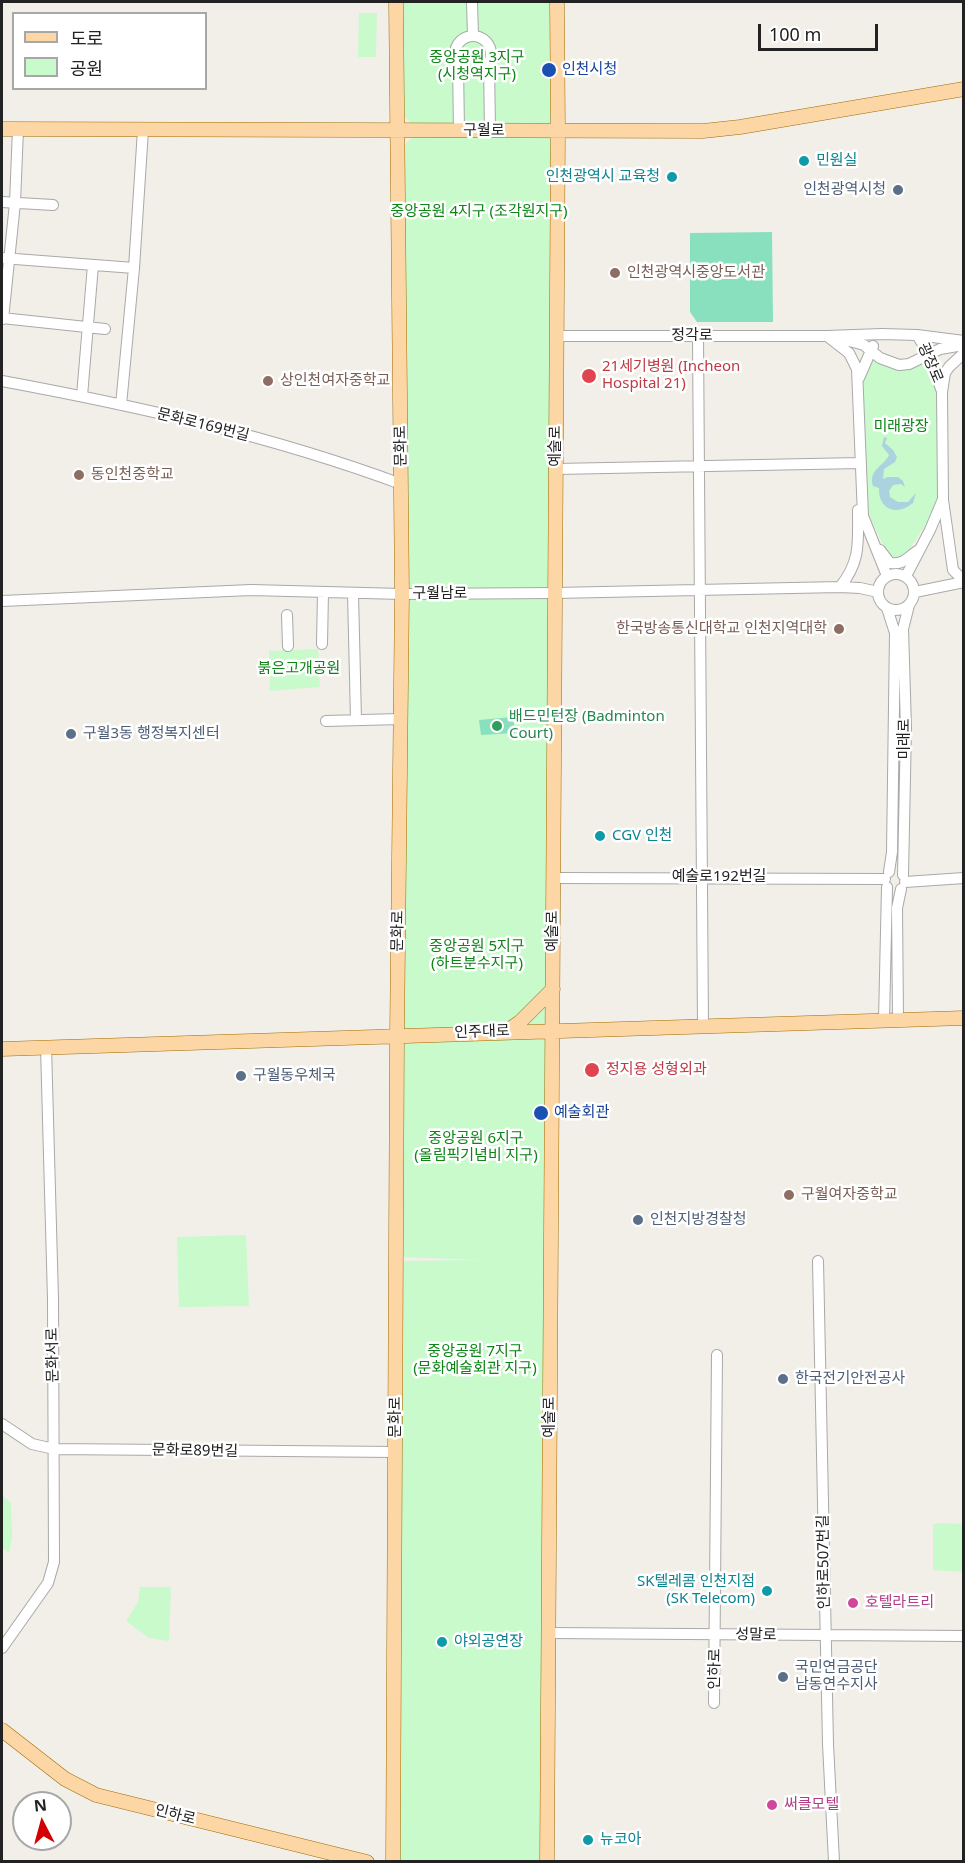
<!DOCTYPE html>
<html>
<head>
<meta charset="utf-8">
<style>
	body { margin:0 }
	#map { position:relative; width:965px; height:1863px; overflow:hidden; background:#f2efe9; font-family:"Noto Sans","Noto Sans KR",sans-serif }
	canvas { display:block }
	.frame { position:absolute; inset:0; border:3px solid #222; pointer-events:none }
	.legend { position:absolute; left:12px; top:12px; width:195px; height:78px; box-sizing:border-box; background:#fff; border:2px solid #a7a7a7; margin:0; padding:8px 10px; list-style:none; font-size:18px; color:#222 }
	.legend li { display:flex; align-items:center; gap:12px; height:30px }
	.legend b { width:30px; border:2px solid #a7a7a7 }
	.north { position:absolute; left:12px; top:1791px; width:60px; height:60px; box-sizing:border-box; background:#fff; border:2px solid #a7a7a7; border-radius:50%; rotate:354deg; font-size:16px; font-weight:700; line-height:24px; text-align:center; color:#222 }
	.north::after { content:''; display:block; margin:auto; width:21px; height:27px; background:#d40000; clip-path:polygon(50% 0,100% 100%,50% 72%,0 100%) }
	.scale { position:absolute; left:758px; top:24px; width:120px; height:27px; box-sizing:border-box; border:3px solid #222; border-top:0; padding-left:8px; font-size:18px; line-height:21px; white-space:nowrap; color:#222; -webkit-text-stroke:4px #fff; paint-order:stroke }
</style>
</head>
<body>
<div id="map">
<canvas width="965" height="1863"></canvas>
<div class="frame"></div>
<ul class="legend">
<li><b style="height:8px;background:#fcd6a4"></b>도로</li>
<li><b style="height:16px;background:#c8facc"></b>공원</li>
</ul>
<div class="north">N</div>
<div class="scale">100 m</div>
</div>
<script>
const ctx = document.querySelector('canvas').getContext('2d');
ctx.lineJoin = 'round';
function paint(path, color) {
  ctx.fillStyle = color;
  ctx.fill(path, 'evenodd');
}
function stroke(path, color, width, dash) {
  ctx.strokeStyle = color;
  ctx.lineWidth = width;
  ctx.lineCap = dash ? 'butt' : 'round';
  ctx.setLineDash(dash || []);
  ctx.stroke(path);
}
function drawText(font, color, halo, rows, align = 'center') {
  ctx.font = font + ' "Noto Sans","Noto Sans KR",sans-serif';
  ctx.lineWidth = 5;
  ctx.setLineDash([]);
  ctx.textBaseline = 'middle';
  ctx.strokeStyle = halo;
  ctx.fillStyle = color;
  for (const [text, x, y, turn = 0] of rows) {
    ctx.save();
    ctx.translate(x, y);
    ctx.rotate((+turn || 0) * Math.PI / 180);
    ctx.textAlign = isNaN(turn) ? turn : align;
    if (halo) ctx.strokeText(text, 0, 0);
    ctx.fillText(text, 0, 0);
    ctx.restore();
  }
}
const park = new Path2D(`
	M396,2H557L558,116L540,131H558L547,1861H397L400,1261L482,1260L400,1257L406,598L413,594L402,580L398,151L419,131L398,110Z
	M359,13H377L376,57H358Z
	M871,349L899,365L929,354L942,392L943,499L904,557L897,559L889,557L861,499L858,380Z
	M318,649L320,687L270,691L269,651Z
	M246,1235L249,1306L179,1307L177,1237Z
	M2,1495L11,1503L12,1537L9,1553L2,1548Z
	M938,1523L963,1524V1572L933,1570V1525Z
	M140,1587H171L169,1641L149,1638L126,1621L138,1602Z`);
const pitch = new Path2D(`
	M772,232L773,322H697L690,312V233Z
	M513,717L515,733L481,735L479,720Z`);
const water = new Path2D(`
	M884,437L887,438L885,443L893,450L897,457L895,462L884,469L883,479L888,477H898L903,481L905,487L901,484L893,485L889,491L890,497L898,502H908L916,493L913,503C897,517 878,509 879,488L873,486C868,470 883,467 889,455L882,446Z`);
const minor = new Path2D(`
	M472,2L473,36
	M455 54a18 18 0 1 1 36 0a18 18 0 1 1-36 0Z
	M489,63L490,131
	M458,65L459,131
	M2,202L53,205
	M2,258L134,268
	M2,318L105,329
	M3,319L15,203L18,129
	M917,335L929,354L941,389
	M557,336H827L882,334L917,335L964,341
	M698,336L703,1025
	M827,336L849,353L857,369L863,516L887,576
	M842,339L864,345L880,358L899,365L909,364L940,349L963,345
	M859,378L873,346
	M2,381C137,406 272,436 401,484
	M82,396L93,265
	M121,405L134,268L143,130
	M556,469L860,463
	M943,500L953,570L964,581
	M880,550L890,563C903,565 907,558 917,551
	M878 592a18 18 0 1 1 36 0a18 18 0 1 1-36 0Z
	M906,576L930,530L943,499L942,392L945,373L949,367L964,353
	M840,587C861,561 858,542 858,510
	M915,592L964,582
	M353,593L356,720
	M2,601L251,590L402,594L555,593L840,587L860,588L878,592
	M887,608L895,633L892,852L889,872
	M287,615L288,646
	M322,644L323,592
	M326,721L400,719
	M903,875L906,728L903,629L909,605
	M553,878L885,879
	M905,882L964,878
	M884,1020L887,887
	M898,1020L897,908L901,889
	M818,1261L828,1744L834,1862
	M2,1424L32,1444L54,1449L396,1452
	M549,1633L964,1636
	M2,1648L48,1583L54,1562L53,1299L46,1047
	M714,1703L717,1355`);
const major = new Path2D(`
	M2,129L703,131L740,127L964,89
	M507,1031L520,1022L553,989
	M2,1049L964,1018
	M2,1730L65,1779L96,1795L367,1862
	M393,1862L397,1035L402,594L396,2
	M547,1862L558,131L557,2`);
const markers = [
	[549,70,8,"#1a4fb4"],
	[804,161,6,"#0f9aa8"],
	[672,177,6,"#0f9aa8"],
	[898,190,6,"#5c6f8a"],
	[615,273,6,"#8d6e63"],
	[589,376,8,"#e0444e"],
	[268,381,6,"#8d6e63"],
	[79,475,6,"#8d6e63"],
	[839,629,6,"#8d6e63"],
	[497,726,6,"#2e9e5b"],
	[71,734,6,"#5c6f8a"],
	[600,836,6,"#0f9aa8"],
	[592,1070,8,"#e0444e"],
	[241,1076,6,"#5c6f8a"],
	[541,1113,8,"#1a4fb4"],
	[789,1195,6,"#8d6e63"],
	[638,1220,6,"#5c6f8a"],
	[783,1379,6,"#5c6f8a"],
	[767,1591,6,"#0f9aa8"],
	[853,1603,6,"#d1479c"],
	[442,1642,6,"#0f9aa8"],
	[783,1677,6,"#5c6f8a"],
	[772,1805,6,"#d1479c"],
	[588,1840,6,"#0f9aa8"]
];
const parkNames = [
	["중앙공원 3지구",477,58],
	["(시청역지구)",477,75],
	["중앙공원 4지구 (조각원지구)",479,212],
	["미래광장",901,427],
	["붉은고개공원",299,669],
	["중앙공원 5지구",477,947],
	["(하트분수지구)",477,964],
	["중앙공원 6지구",476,1139],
	["(올림픽기념비 지구)",476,1156],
	["중앙공원 7지구",475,1352],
	["(문화예술회관 지구)",475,1369]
];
const transitNames = [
	["인천시청",562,70],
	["예술회관",554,1113]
];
const streetNames = [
	["구월로",484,131],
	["정각로",692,336],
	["광장로",930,363,67],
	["문화로169번길",203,425,14],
	["문화로",401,446,-91],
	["예술로",556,446,-90],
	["구월남로",440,594],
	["미래로",905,739,-90],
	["예술로192번길",719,877],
	["문화로",398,931,-89],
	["예술로",553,931,-90],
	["인주대로",482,1032,-2],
	["문화서로",53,1355,-91],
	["문화로",396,1417,-90],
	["예술로",550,1417,-90],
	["문화로89번길",195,1451,1],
	["인하로507번길",824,1562,-91],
	["성말로",756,1635,1],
	["인하로",715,1669,-89],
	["인하로",175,1815,14]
];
const cultureNames = [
	["민원실",816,161],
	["인천광역시 교육청",660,177,"right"],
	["CGV 인천",612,836],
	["SK텔레콤 인천지점",755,1582,"right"],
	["(SK Telecom)",755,1599,"right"],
	["야외공연장",454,1642],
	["뉴코아",600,1840]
];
const serviceNames = [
	["인천광역시청",886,190,"right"],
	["구월3동 행정복지센터",83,734],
	["구월동우체국",253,1076],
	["인천지방경찰청",650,1220],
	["한국전기안전공사",795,1379],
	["국민연금공단",795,1668],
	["남동연수지사",795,1685]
];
const educationNames = [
	["인천광역시중앙도서관",627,273],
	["상인천여자중학교",280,381],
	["동인천중학교",91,475],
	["한국방송통신대학교 인천지역대학",827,629,"right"],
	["구월여자중학교",801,1195]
];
const healthNames = [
	["21세기병원 (Incheon",602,367],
	["Hospital 21)",602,384],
	["정지용 성형외과",606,1070]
];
const leisureNames = [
	["배드민턴장 (Badminton",509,717],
	["Court)",509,734]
];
const hotelNames = [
	["호텔라트리",865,1603],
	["써클모텔",784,1805]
];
paint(park, '#c8facc');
paint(pitch, '#88e0be');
paint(water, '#aad3df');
stroke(minor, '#a9a9a9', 12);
stroke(major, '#a06b00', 15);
stroke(minor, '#fff', 10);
stroke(major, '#fcd6a4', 14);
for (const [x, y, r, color] of markers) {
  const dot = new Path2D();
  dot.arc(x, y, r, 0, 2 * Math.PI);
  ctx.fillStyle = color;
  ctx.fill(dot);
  stroke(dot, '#fff', 2);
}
drawText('15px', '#0c8416', '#fff', parkNames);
drawText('15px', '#164399', '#fff', transitNames, 'left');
drawText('15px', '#222', '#fff', streetNames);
drawText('15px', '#0d838f', '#fff', cultureNames, 'left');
drawText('15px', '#4e5e75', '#fff', serviceNames, 'left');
drawText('15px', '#785e54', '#fff', educationNames, 'left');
drawText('15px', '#be3a42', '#fff', healthNames, 'left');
drawText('15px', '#27864d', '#fff', leisureNames, 'left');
drawText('15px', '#b23c85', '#fff', hotelNames, 'left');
</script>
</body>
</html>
